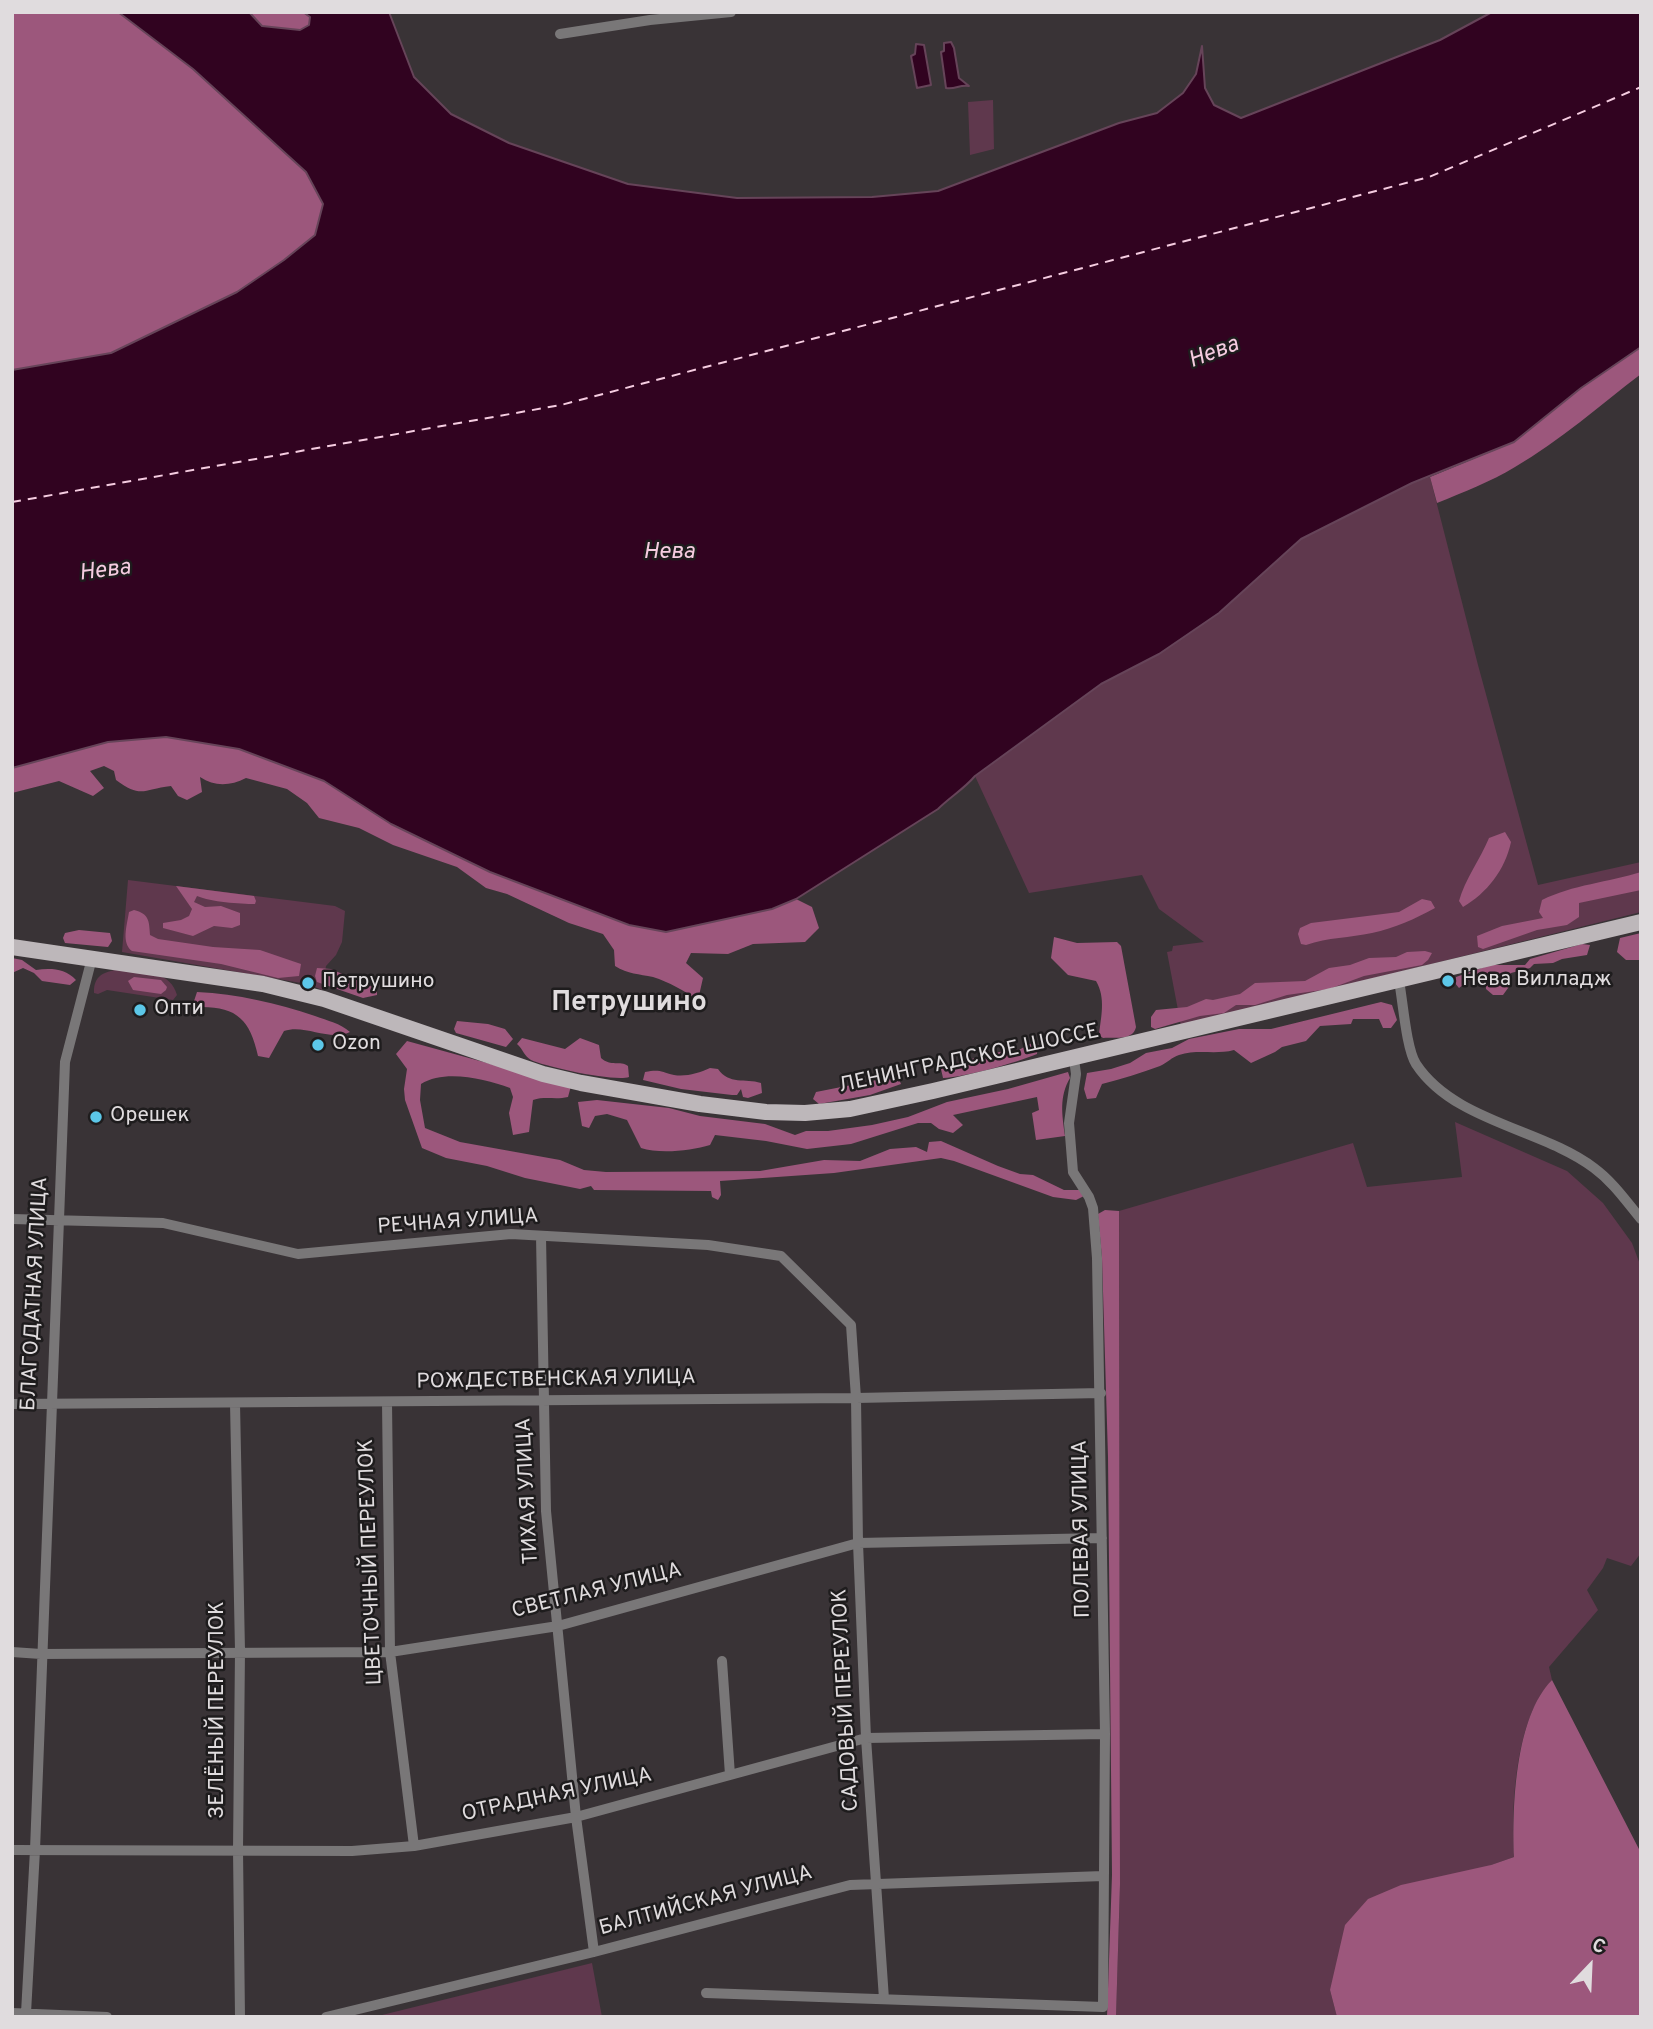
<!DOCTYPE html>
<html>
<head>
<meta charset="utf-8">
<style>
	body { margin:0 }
	#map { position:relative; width:1653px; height:2029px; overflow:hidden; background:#393336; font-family:Overpass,sans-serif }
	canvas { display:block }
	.frame { position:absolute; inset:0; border:14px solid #e0dcde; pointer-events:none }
	.north { position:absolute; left:1555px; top:1931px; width:70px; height:70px; -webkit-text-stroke:5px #1e1c1d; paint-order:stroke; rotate:23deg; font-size:19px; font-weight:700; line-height:28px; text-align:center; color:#e0dcde }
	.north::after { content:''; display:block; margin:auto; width:24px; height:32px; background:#e0dcde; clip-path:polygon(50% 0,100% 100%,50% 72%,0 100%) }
</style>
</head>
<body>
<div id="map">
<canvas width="1653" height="2029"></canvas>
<div class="frame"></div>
<div class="north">С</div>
</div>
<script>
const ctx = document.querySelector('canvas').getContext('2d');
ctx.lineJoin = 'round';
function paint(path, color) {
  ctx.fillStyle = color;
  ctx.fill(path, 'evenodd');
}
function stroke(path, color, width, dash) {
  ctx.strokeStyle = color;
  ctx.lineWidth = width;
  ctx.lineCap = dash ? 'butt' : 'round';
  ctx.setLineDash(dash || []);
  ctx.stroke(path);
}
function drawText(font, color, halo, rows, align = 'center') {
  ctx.font = font + ' Overpass,sans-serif';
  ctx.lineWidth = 5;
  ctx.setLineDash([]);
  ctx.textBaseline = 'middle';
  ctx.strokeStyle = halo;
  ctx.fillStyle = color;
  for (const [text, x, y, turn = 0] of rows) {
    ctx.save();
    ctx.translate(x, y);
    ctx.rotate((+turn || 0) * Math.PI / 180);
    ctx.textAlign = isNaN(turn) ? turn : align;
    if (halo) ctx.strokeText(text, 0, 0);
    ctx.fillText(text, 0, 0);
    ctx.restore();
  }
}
const green = new Path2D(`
	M993,100L994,149L970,155L968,102Z
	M1430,477L1478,665L1538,885L1641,862V912L1181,1026L1167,952L1172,951L1173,946L1204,942L1159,909L1142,875L1029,893L975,776L1101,684L1159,654L1219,613L1301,539L1412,483Z
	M128,880L335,906L345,911L342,942L336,955L326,966L322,990L313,986V978L307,976L301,983L122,952Z
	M126,968C146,972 171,972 177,995L173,1000L107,990L98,994L94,993C93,972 109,971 126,968Z
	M1455,1122L1567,1171L1603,1203L1632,1243L1641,1267V1553L1631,1566L1607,1558L1603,1568L1587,1590L1598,1610L1549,1667L1552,1680C1515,1718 1511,1807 1514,1857L1491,1865L1330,1990L1337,2017H1116L1120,1884L1119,1211L1353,1143L1367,1187L1462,1177Z
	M592,1963L602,2017H374Z`);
const forest = new Path2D(`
	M12,12H118L193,69L306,172L323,204L315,235L284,260L237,292L111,353L12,370Z
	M249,12H303L310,17L309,25L300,30L262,26Z
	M1641,347V374C1600,405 1560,441 1515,467C1490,482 1464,492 1437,503L1430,477L1514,442L1581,388Z
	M166,737L239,749L324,781L391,824L666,932L772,909L796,899L812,907L819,928L805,942L753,944L728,954L691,953L686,963L703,978L698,1000C684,991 669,982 653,977C639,974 628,974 615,966L614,950L603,934L569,923L507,894L486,888L457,867L393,845L359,828L319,818L307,803L287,789L246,778C230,786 215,787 200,777L202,792L187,800L178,796L171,786C143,789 142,799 116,780L114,771L104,766L90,771L104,788L93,796L59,781L12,793V768L108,742Z
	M1505,832L1511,842C1505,870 1487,893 1463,907L1459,901C1465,879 1480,860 1489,838Z
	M1641,872V890L1579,903V917L1567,925L1537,930L1483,949L1478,947L1477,936L1502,926L1543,918L1539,912L1542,900C1572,885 1609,882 1641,872Z
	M176,886L254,896L256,901L255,904C240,904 211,902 197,896L194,902L205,907L221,906L240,913V925L232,928L214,926L193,936L163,928V923L181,920L189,916L192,909Z
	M1422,899L1431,901L1435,908C1415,919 1395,928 1372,933C1350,938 1328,937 1306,945L1301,944L1298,934L1300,928L1311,923L1399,912Z
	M134,910C149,914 149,920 150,935L158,939L213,947L260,950L301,964L299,976L278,978L221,964L132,951C121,943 127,925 129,912Z
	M79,930L110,933L112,941L108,947L65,943L63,938L65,933Z
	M1641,933V960H1626L1617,952L1620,938Z
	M1054,937L1077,943L1117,942L1121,946L1136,1027C1133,1041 1115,1037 1103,1038L1099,1035C1101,1017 1106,998 1096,981L1068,975L1051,958Z
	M1582,944L1590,945L1587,955L1562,959L1553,963L1534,964L1530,968L1511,973V984L1503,995H1493L1486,989V980L1478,977L1471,979L1459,988L1454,982L1456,977L1490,965H1525L1530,959Z
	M1425,951L1432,953L1428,960L1422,965L1364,976L1329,989L1287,995L1255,1005H1236L1224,1013L1200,1016L1155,1029L1151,1027V1017L1156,1010L1187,1007L1206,999L1213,1000L1240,994L1255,983L1305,981L1329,968L1350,965L1369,958L1396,957L1407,952Z
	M12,958L22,960L36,970C50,968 65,968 76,980L70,985L42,981L34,973L23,968L12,973Z
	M317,968L331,969L377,989V995L363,998L317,982L315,976Z
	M134,977L161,980L167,987L166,990L161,994L133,990L128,981Z
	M197,992C238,994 276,1003 315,1016C328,1021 340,1023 350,1032C329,1042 306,1024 284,1031L269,1058L258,1056C250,1019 236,1006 198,1007L194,1001Z
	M1381,1002L1392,1005L1397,1020L1391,1028H1383L1379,1019H1353L1351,1024L1320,1026L1306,1041L1282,1047L1275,1052L1251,1063L1234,1050C1216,1055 1197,1049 1179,1055C1172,1057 1167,1063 1160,1066C1141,1073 1122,1079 1102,1084L1096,1098L1087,1099L1084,1089L1087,1073L1111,1069L1130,1063L1146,1053L1172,1048L1189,1039L1239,1029H1271Z
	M457,1021L488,1024L505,1029L513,1039L506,1047L456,1033L454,1029Z
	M522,1038L565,1049L580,1038L599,1045L601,1058C611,1067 620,1060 628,1066L629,1077C615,1082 546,1067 531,1060C524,1056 523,1049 517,1044Z
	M407,1041L571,1086L568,1097C556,1100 545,1096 533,1100L529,1132L513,1135L509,1113L513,1097L510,1088C485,1079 445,1069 421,1084L420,1100L425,1128L460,1142L560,1160L584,1170L606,1172L760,1171L824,1160L860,1161L890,1149L916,1147L927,1152L929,1142L941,1141L998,1166L1020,1174L1033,1175L1064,1190H1079L1086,1195L1076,1200L1053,1197L954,1161L941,1158L834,1173L720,1181L721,1195L718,1200L712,1197L711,1191L594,1190L591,1186L580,1189L525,1178L487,1166L446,1158L422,1148L405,1100L404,1089L407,1069L396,1054Z
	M1035,1043L1038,1044L1037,1054C1015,1063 966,1077 943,1078L941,1069L943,1066L1012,1049L1019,1050L1029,1044Z
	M710,1068L718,1069C729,1085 745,1078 761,1083L762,1093L748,1098L743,1097L741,1089L737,1095H732L681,1089L643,1080L645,1072C660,1069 661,1072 674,1075C686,1077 699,1073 710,1068Z
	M1068,1072L1070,1078C1059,1097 1062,1114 1065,1136L1036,1140L1032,1113L1039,1110L1037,1097L953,1115L963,1125L953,1133L939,1129L931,1123H918L851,1144L807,1149L766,1141L715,1135L710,1145C691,1151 659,1154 641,1148L627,1120L607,1114L595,1116L589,1128L582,1126L578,1102L597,1100L669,1108L700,1116L765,1124L795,1135L806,1131H828L872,1125L908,1117L947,1102L1008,1089Z
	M892,1077L899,1079L901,1084L870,1095L819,1104L813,1099L816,1092Z
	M1105,1210L1119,1211L1120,1884L1116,2017H1107L1112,1875L1108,1457L1102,1258L1098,1214Z
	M1552,1680L1641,1853V2017H1337L1330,1990L1345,1925L1368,1899L1401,1885L1491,1865L1514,1857C1512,1807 1515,1717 1552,1680Z`);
const water = new Path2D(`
	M118,12H249L262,26L300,30L309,25L310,17L303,12H389L414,77L451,114L509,143L628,184L737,198L872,197L938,191L1119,123L1157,113L1183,93L1196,74L1202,46L1205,88L1214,105L1241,118L1440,40L1492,12H1641V347L1581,388L1514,442L1412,483L1301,539L1219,613L1159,654L1101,684L975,776C964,789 950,797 938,809L796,899L772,909L666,932L629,925L490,872L391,824L324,781L239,749L166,737L108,742L12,768V370L111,353L237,292L284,260L315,235L323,204L306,172L193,69Z
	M951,42L954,48L959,78L969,86C960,84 955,90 946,88L941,52L944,51V43Z
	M916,44L924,45L931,85L917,88L911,56L915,54Z`);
const ferry = new Path2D(`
	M12,502L561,405L1429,177L1641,87`);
const minor = new Path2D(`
	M560,34L650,20L731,12
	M1399,981C1403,1001 1406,1048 1416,1064C1454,1122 1543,1129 1594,1168C1613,1182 1626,1201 1641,1219
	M12,1219L163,1223L298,1254L511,1234L708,1245L781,1256L851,1325L856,1398L858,1543L866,1738L884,1999
	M541,1236L546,1511L576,1817L594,1952
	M387,1402L390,1652L414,1846
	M235,1403L240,1651L238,1850L240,2017
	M12,1404L856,1398L1101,1393
	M12,1652L41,1654L390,1652L558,1626L858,1543L1102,1538
	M722,1661L730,1775
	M12,1850L352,1851L414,1846L576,1817L866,1738L1105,1734
	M706,1993L1103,2007L1105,1734L1097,1258L1093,1208L1089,1197L1073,1172L1069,1123L1076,1074L1074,1059
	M12,2013L107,2017
	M26,2013L35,1850L65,1062L92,958
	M326,2017L594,1952L850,1885L1103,1876`);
const primary = new Path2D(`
	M12,947L263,984L324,999L543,1074L581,1083L700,1104L766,1112L805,1113L850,1109L933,1091L1641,922`);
const markers = [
	[1448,981,7,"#5cc7e8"],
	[308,983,7,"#5cc7e8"],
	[140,1010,7,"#5cc7e8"],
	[318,1045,7,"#5cc7e8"],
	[96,1117,7,"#5cc7e8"]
];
const poiNames = [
	["Нева Вилладж",1462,981],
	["Петрушино",322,983],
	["Опти",154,1010],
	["Ozon",332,1045],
	["Орешек",110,1117]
];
const streetNames = [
	["ЛЕНИНГРАДСКОЕ ШОССЕ",969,1060,-12],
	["РЕЧНАЯ УЛИЦА",458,1223,-4],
	["БЛАГОДАТНАЯ УЛИЦА",36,1294,-87],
	["РОЖДЕСТВЕНСКАЯ УЛИЦА",556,1381,-1],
	["ТИХАЯ УЛИЦА",529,1491,-93],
	["ПОЛЕВАЯ УЛИЦА",1083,1529,-91],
	["ЦВЕТОЧНЫЙ ПЕРЕУЛОК",372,1562,-92],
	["СВЕТЛАЯ УЛИЦА",597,1592,-14],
	["САДОВЫЙ ПЕРЕУЛОК",847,1700,-93],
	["ЗЕЛЁНЫЙ ПЕРЕУЛОК",219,1710,-90],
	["ОТРАДНАЯ УЛИЦА",557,1796,-12],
	["БАЛТИЙСКАЯ УЛИЦА",706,1902,-15]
];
const waterNames = [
	["Нева",1214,354,-21],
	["Нева",669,553],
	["Нева",105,572,-7]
];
const districtNames = [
	["Петрушино",629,1004]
];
paint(green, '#5f384d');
paint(forest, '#9c577c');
paint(water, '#310320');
stroke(water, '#664459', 2);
stroke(ferry, '#f5cce0', 2, [9, 7]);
stroke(minor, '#797778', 10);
stroke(primary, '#bdb7ba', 16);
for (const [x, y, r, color] of markers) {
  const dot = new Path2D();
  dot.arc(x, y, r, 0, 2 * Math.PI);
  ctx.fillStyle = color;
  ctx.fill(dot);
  stroke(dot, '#1e1c1d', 2.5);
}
drawText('21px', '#e0dcde', '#1e1c1d', poiNames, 'left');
drawText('21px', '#e0dcde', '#1e1c1d', streetNames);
drawText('italic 23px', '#f5cce0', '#1e1c1d', waterNames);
drawText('bold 28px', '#e0dcde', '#1e1c1d', districtNames);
</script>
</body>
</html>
